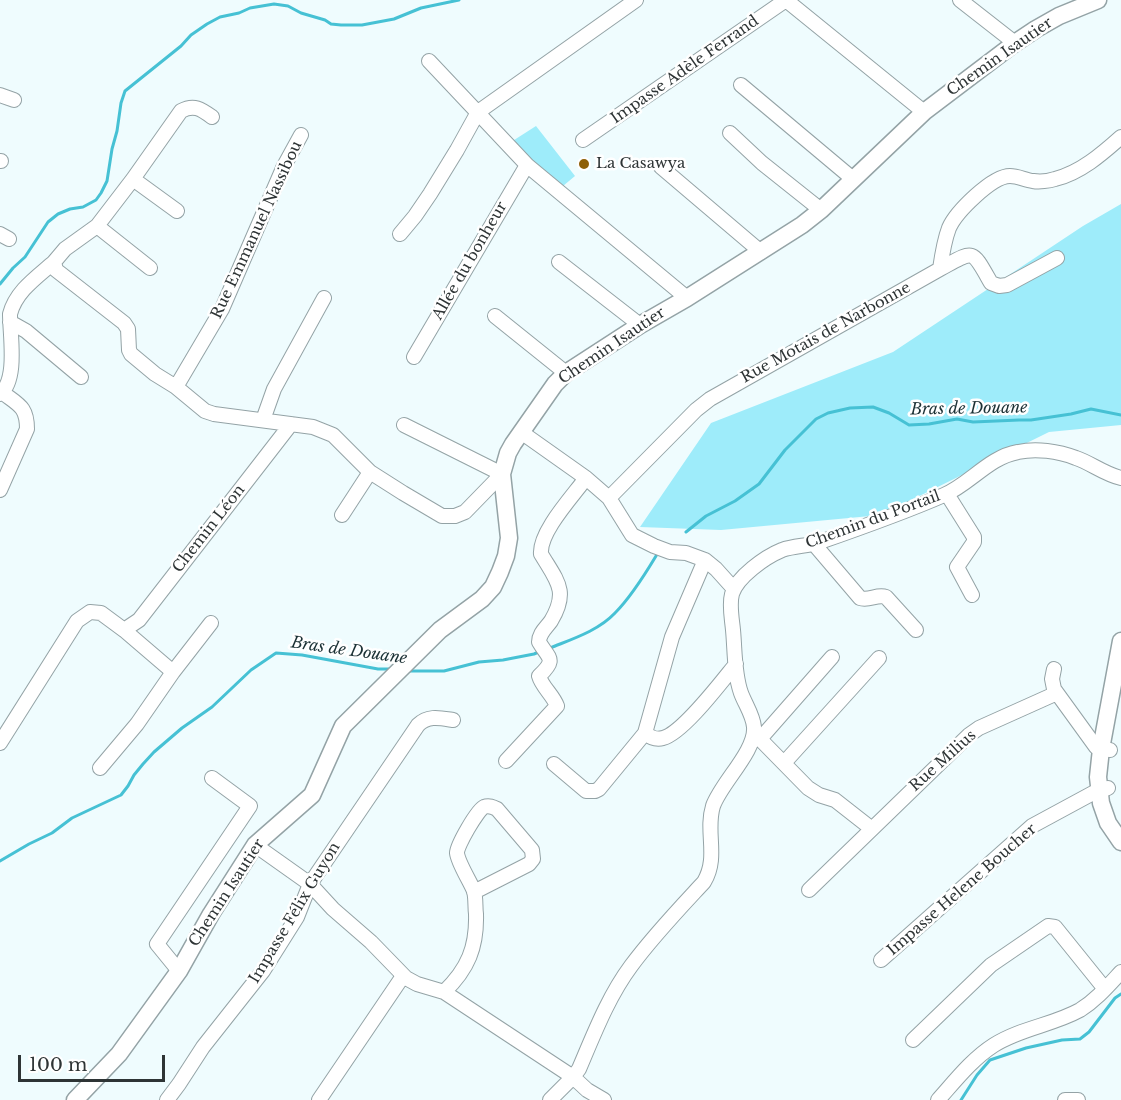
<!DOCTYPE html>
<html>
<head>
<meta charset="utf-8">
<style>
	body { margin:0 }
	#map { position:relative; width:1121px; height:1100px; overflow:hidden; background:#effcfe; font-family:"Libre Baskerville",serif }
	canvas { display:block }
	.scale { position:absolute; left:18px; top:1055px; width:147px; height:27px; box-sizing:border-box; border:3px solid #2e3435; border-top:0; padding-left:8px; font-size:18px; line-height:21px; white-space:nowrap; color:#2e3435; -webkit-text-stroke:4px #fff; paint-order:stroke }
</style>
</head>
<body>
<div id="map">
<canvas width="1121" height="1100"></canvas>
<div class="scale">100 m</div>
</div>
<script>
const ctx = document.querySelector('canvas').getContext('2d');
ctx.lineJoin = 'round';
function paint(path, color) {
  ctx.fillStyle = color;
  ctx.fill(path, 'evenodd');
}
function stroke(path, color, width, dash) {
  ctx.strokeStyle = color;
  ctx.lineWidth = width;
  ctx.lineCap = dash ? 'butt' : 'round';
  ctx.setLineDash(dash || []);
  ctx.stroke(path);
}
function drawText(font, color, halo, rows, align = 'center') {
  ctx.font = font + ' "Libre Baskerville",serif';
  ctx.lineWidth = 5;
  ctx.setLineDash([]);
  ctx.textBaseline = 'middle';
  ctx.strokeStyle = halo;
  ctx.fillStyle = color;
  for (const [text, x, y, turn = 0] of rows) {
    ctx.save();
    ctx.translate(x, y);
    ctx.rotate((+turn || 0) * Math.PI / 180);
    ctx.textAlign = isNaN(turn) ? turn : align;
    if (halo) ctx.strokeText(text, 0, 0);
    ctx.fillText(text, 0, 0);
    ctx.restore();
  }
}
const green = new Path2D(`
	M536,126L575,176L563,186L511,142Z
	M1121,204V425L1049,432L881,515L721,530L640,527L711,423L893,352L1083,226Z`);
const stream = new Path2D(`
	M0,284L13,268L25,257L48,222L58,214L70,209L83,207L96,200L101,193L107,181L112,149L117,131L121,103L125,91L181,46L191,35L207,24L220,17L239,13L250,8L274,4L288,6L301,13L325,20L331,24L341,25H362L394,19L421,8L459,0
	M686,532L706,516L735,501L759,484L785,450L816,419L828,413L850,408L873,407L889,413L909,425L929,424L957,419L973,422L1019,420H1031L1071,414L1091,409L1121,415
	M550,648C572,639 598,631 615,613C631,597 644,576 656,556
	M406,671H444L479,662L503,660L534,654L541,651
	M0,861L29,844L52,833L72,818L121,795L128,786L134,775L143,764L154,752L182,728L212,707L251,670L276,653L302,655L378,669H390
	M961,1100L977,1075L990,1060L1026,1048L1062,1040L1080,1039L1089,1032L1115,998L1121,994`);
const minor = new Path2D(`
	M786,0L924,112
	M960,0L1015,43
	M429,61L528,166L687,298
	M741,85L853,179
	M0,95L14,100
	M730,133L762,163L821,210
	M583,140L786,0
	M0,161H1
	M661,167L761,252
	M133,179L177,211
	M97,226L65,249L54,262L56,270L124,323L128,329L129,350L131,354L155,374L176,387L205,411L214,414L313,427L333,435L370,472L403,493L442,516H455L465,512L502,474L404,425
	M0,234L9,239
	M400,234L415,216L430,194L457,150L478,112L636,0
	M559,262L640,325
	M150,268L97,226L133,179L181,111C194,104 201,109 212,117
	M940,269C942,255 944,241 949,228C956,212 992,176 1010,176C1018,176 1025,180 1033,181C1039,182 1049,181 1055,179C1080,173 1102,154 1121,137
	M495,316L566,373
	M10,322L26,331L81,377
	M414,357L527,165
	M176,387L222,309L284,166L301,135
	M0,394C18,380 10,336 10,314C16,291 37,277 54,262
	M263,420L274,389L324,298
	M521,432L586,478L609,498L632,535L654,546L670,552L686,553L705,560L716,569L734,589
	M0,490L27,429C27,407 19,405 3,393
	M947,494L974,537V542L957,567L972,595
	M609,498L696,410L710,399L940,269C975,250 971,248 991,283L999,286L1007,285L1057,258
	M342,515L370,472
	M814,544L860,598C869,601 877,594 886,597L916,630
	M124,630L139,620L291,424
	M1054,669L1052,679L1054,689L1096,747L1101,749L1110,750
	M645,733C651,738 656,740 663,738C683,733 722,681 736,664
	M754,733L808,788L819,795L835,800L872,829
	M760,739L832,657
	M0,743L77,621L90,612L101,613L124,630L173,672
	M506,761L557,706C553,695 542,687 539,676C557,659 549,659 539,642C539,633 546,628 551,621C569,591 557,581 541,554C539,532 573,496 586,478
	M784,763L879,658
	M554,764L586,791H595L599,789L645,733L672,637L705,560
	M100,768L137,724L173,672L211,623
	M255,845L310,884L333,909L371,942L406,978L417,984L444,992L573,1077L587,1090L604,1100
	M809,890L969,735L979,728L1057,693
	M881,960L1032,826L1093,793L1108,788
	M179,971L157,944L250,806L212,778
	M444,992C468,969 477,947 476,914C475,907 476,898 474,891C470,881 458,863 457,853C456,847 478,809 484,807C489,805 493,807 497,809L532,850L533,859L529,864L474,892
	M913,1040L991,965L1048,926L1055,927L1105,989
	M167,1100L179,1084L203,1047L263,971L297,917L310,884L418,725C428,715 440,718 453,720
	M319,1100L403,976
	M550,1100L573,1077L579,1069C594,1034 608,997 631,966C653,936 679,909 704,882C719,857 705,832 713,806C721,783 756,751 754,727C753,715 745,704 741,693C734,673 735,651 733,630C732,619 729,605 732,594C737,577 765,557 782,550C793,546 806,546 817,543C860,528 903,513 944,495C970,484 989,457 1018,452C1036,448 1058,451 1076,458C1091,463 1104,474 1121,478
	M938,1100C955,1081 972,1059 994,1045C1021,1028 1053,1025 1080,1010C1096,1000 1108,986 1121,972
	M1065,1100H1078`);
const major = new Path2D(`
	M1121,641L1101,749L1098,777L1101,803L1108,823L1121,842
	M75,1100L119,1054L179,971L211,914L255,845L312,795L343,726L440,630L482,599L493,587L500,572L506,556L509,538L502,474L508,453L513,444L555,384L566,373L640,325L687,298L802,225L821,210L924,112L1015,43L1036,29L1059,16L1098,0`);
const markers = [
	[584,164,6,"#8e5f07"]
];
const streetNames = [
	["Chemin Isautier",1000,57,-35],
	["Impasse Adèle Ferrand",685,70,-35],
	["Rue Emmanuel Nassibou",257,230,-65],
	["Allée du bonheur",470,261,-60],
	["Rue Motais de Narbonne",826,333,-29],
	["Chemin Isautier",612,346,-34],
	["Chemin du Portail",873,520,-20],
	["Chemin Léon",209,529,-52],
	["Rue Milius",943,761,-42],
	["Impasse Helene Boucher",962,890,-41],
	["Chemin Isautier",227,893,-57],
	["Impasse Félix Guyon",295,913,-59]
];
const poiNames = [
	["La Casawya",596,164]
];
const waterNames = [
	["Bras de Douane",969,409,-1],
	["Bras de Douane",349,651,8]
];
paint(green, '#9eecfa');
stroke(stream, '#46c1d4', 3);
stroke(minor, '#94a3a6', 16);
stroke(major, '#94a3a6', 19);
stroke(minor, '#fff', 14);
stroke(major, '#fff', 16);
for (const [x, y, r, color] of markers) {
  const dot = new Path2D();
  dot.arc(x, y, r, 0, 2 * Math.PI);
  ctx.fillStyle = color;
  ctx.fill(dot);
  stroke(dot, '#fff', 2);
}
drawText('15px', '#2e3435', '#fff', streetNames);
drawText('15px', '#2e3435', '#fff', poiNames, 'left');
drawText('italic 16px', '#1c3135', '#fff', waterNames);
</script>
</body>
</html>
